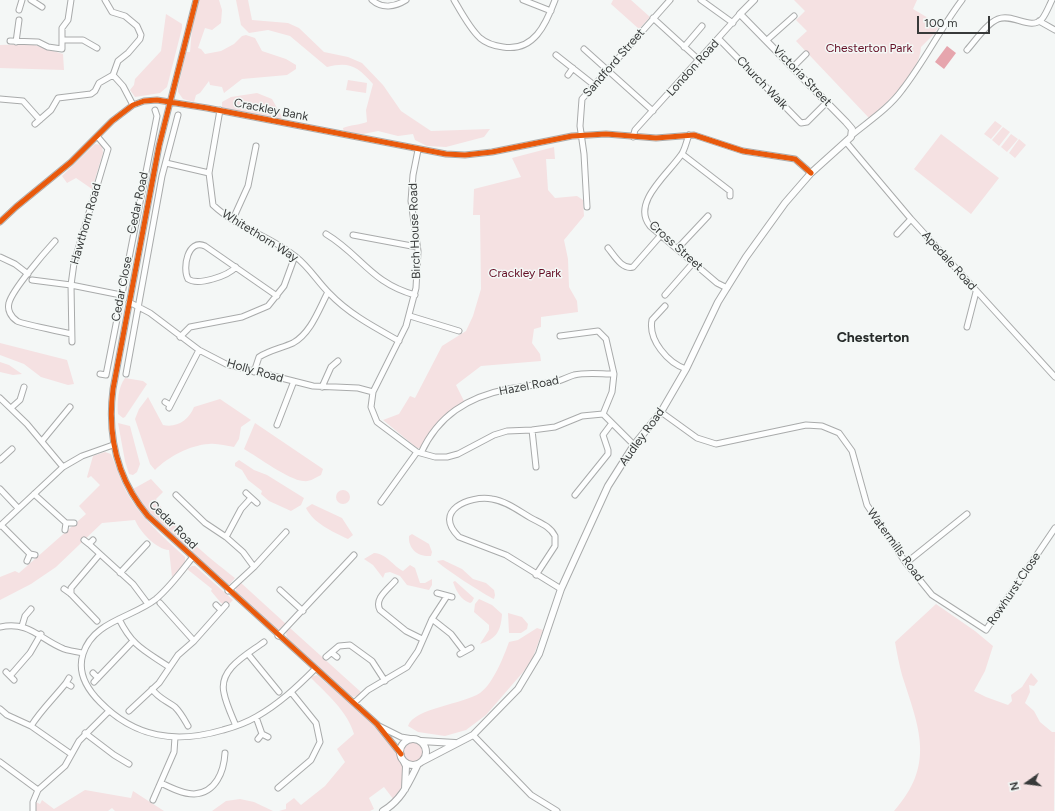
<!DOCTYPE html>
<html>
<head>
<meta charset="utf-8">
<style>
	body { margin:0 }
	#map { position:relative; width:1055px; height:811px; overflow:hidden; background:#f4f7f6; font-family:Figtree,sans-serif }
	canvas { display:block }
	.north { position:absolute; left:1007px; top:763px; width:40px; height:40px; -webkit-text-stroke:3px #f3f8f6; paint-order:stroke; rotate:256deg; font-size:11px; font-weight:700; line-height:16px; text-align:center; color:#383a3a }
	.north::after { content:''; display:block; margin:auto; width:14px; height:18px; background:#383a3a; clip-path:polygon(50% 0,100% 100%,50% 72%,0 100%) }
	.scale { position:absolute; left:917px; top:16px; width:73px; height:18px; box-sizing:border-box; border:2px solid #383a3a; border-top:0; padding-left:5px; font-size:12px; line-height:14px; white-space:nowrap; color:#383a3a; -webkit-text-stroke:3px #f3f8f6; paint-order:stroke }
</style>
</head>
<body>
<div id="map">
<canvas width="1055" height="811"></canvas>
<div class="north">N</div>
<div class="scale">100 m</div>
</div>
<script>
const ctx = document.querySelector('canvas').getContext('2d');
ctx.lineJoin = 'round';
function paint(path, color) {
  ctx.fillStyle = color;
  ctx.fill(path, 'evenodd');
}
function stroke(path, color, width, dash) {
  ctx.strokeStyle = color;
  ctx.lineWidth = width;
  ctx.lineCap = dash ? 'butt' : 'round';
  ctx.setLineDash(dash || []);
  ctx.stroke(path);
}
function drawText(font, color, halo, rows, align = 'center') {
  ctx.font = font + ' Figtree,sans-serif';
  ctx.lineWidth = 3;
  ctx.setLineDash([]);
  ctx.textBaseline = 'middle';
  ctx.strokeStyle = halo;
  ctx.fillStyle = color;
  for (const [text, x, y, turn = 0] of rows) {
    ctx.save();
    ctx.translate(x, y);
    ctx.rotate((+turn || 0) * Math.PI / 180);
    ctx.textAlign = isNaN(turn) ? turn : align;
    if (halo) ctx.strokeText(text, 0, 0);
    ctx.fillText(text, 0, 0);
    ctx.restore();
  }
}
const green = new Path2D(`
	M199,0H219L222,10L221,23L212,30L205,28L198,48L201,49L205,54L221,51L234,44L242,36L246,35L255,38L262,51L286,59L296,65V69L287,75L242,79L224,93L222,87L210,85L209,81L200,93L196,95L194,102L183,99L178,92V88L186,52H190L192,28Z
	M236,0H248L252,20L288,23L299,28L324,52L348,57L362,63L383,85L401,111L431,131L490,129L484,137L446,147L427,146L415,140L413,134L398,136L378,131L363,134L344,132L343,128C350,125 359,125 367,122L366,110L373,84C358,67 350,61 327,67L290,36L268,30L249,33L241,25Z
	M613,0H631L650,17L639,29L611,4Z
	M794,0H917L913,9L940,25L934,34L921,47C920,73 887,103 869,118L796,41L807,31L796,20L805,11Z
	M166,14L182,24V28L167,87L160,93L135,97L130,90L134,85L135,79L161,51Z
	M31,44L63,54L64,70L0,68V45Z
	M348,80L367,83L366,93L346,90Z
	M257,93L272,99L282,117L280,120L222,108V102L231,97Z
	M995,121L1002,126L991,139L984,134Z
	M1003,127L1010,132L999,146L992,140Z
	M941,134L999,178L971,214L914,169Z
	M1011,134L1018,139L1007,152L1001,147Z
	M1019,139L1026,145L1015,158L1009,153Z
	M95,144L102,145L103,153L92,189L76,178L67,183L62,176Z
	M554,147L555,159H546L548,190L555,198L577,196L583,200L584,216L564,240L568,259L569,287L577,301L578,312L541,317V327L534,329L532,343L540,354L541,361L481,366L456,385L465,403L453,410L421,448H417L383,420L399,414L410,396L415,398L442,346L466,331L473,316L481,289L480,215H473L474,189L521,177L512,158Z
	M0,343L67,360L74,384L68,385L41,377L24,364L0,355Z
	M0,362L9,365L22,374L13,375L0,372Z
	M125,378L143,381L147,384L125,417L123,418L118,414C117,403 118,387 125,378Z
	M148,397L163,425C177,428 189,420 194,407L220,399L251,420L241,427L239,439L234,447C226,446 217,443 209,444C190,445 168,457 155,470L150,464L135,419L139,409Z
	M118,423L130,426L140,464L137,472L133,475L129,474L125,461Z
	M255,423L323,469L321,475C315,478 310,482 303,481C289,480 258,457 244,449Z
	M105,452L111,454C116,466 120,479 126,491C140,517 163,537 185,557V563L172,577L169,550C156,549 140,532 135,520L102,523L56,567L31,584L0,600V577L15,571L19,573L86,514L79,506L100,485L91,476L88,478L87,477L93,456Z
	M239,460L254,470L267,475L304,498L301,505L291,511L269,501L261,494L262,491L248,480L242,470L235,466V463Z
	M151,479L163,492L156,499C175,531 206,555 235,578L230,584H226C194,556 154,527 133,489Z
	M336 497a7 7 0 1 1 14 0a7 7 0 1 1-14 0Z
	M312,504L342,518L353,535L348,539C333,532 313,523 306,508Z
	M412,534L429,544L432,552L431,556C418,557 408,549 409,536Z
	M374,553C387,554 393,566 403,571L410,565L415,568L420,583H425L432,579V585L429,590L407,585L400,576L390,572L385,573L383,578L373,565L364,559Z
	M443,560L462,569L473,579L486,583L494,590L495,595L494,599C487,596 441,567 437,561Z
	M192,566H195L233,600L227,606L221,603L211,591L212,589L187,569Z
	M455,581L474,598L472,602L470,603C461,600 456,591 453,582Z
	M240,582L286,624L278,630L275,628L236,594V585Z
	M479,599L492,605L502,614C501,630 497,639 480,644L489,630V625L474,612L475,604Z
	M936,604L975,631L993,646L985,671L974,691L986,697L1008,705L1012,701L1011,695L1022,687L1031,673L1038,681L1034,686L1029,685L1030,692L1025,703L1034,711L1040,722L1052,732H1055L1054,811H894C936,764 919,728 902,675C899,664 897,653 895,642Z
	M508,613L522,617L528,624L527,629L521,633H509Z
	M290,628L362,693C355,698 353,698 346,693L287,640L286,631Z
	M537,628L543,630L533,657L524,671L486,715L466,730L445,736L418,732L408,726C414,708 464,704 480,693C493,684 504,656 509,642L518,640Z
	M317,675C340,696 404,743 404,775C404,784 399,793 394,800L384,787L369,798L374,809L370,811H279L286,809V804L294,798L301,805L325,786L345,762L337,749L354,734C348,712 326,693 310,677Z
	M403 752a10 10 0 1 1 20 0a10 10 0 1 1-20 0Z
	M85,790L131,798L133,791L164,811H115L112,808L108,811H33L34,801L40,804L42,800L54,809Z
	M240,799L254,802L273,811H212L226,801Z`);
const water = new Path2D(`
	M947,46L956,53L944,69L935,62Z`);
const minor = new Path2D(`
	M31,0L42,7
	M105,0L112,12L125,16L137,26L141,35L140,39L128,53L118,61L113,75L123,86L133,105
	M196,0L159,146L113,389C107,436 117,479 148,516L377,724L401,754
	M372,0C382,9 395,7 406,0
	M454,0C461,12 470,29 480,38C487,44 495,46 503,47C534,52 546,24 555,0
	M523,0L551,11
	M701,0L733,23
	M19,10L22,0
	M653,18L699,60
	M1039,21L1055,30
	M719,39L801,123L807,122L827,102
	M62,40H83L97,48
	M767,40L794,16
	M10,41L38,42L48,47L62,49V28L68,20L71,0
	M16,42L19,20
	M684,47L702,26
	M584,49L653,111
	M967,50C976,40 986,24 998,19C1013,13 1031,31 1042,19C1046,14 1049,6 1052,0
	M556,55L594,85
	M793,67L806,54
	M568,75L573,68
	M0,99L23,101L40,120
	M220,110L209,173L213,205C237,228 271,236 296,257C309,267 317,281 329,293C349,314 374,327 399,341
	M35,124L51,110L58,98L91,94L95,91L99,83L113,75
	M689,135C686,142 685,150 681,155C668,174 631,203 650,226L717,283L727,288
	M852,135C869,121 889,108 902,90C924,62 940,29 962,0
	M633,137L635,130L740,14
	M846,142L911,219L1055,377
	M418,150L413,175L411,201L418,251L416,288L406,326L373,392L371,407L377,422L417,452L435,457H447L458,454L494,435L507,431L532,430L555,427L582,416L603,414L634,445
	M682,154L730,191V196
	M166,163L209,173
	M587,207L584,154L580,126L582,99L670,0
	M233,219L248,186L256,146
	M0,222L16,207L71,162L112,121L133,105L144,101L157,100L207,108L446,154L465,155L492,152L572,136L606,134L656,138L694,135L743,151L795,159L811,173
	M326,234C361,255 371,283 415,295
	M897,234L911,219
	M353,235L417,247
	M55,241C45,252 12,290 9,303C7,310 11,317 17,321C21,324 64,332 71,334
	M608,248C614,255 622,270 633,267L661,235
	M677,249L708,216
	M0,257L15,264L28,274
	M236,267C228,276 198,286 188,279C182,268 188,238 205,246L277,296
	M32,280L71,285L121,295
	M665,295L693,263
	M129,302L150,313L199,350L226,364L313,386L358,388L373,392
	M665,306L652,320C648,340 668,363 686,369
	M410,316L459,331
	M967,327L976,292
	M560,336L598,331L606,339L614,374L612,392L603,414
	M180,337L190,327L242,317L268,306L284,286L295,256
	M72,342L71,285L74,263L108,149L97,136
	M254,372L259,357C270,350 282,348 293,343C311,333 319,309 328,292
	M100,374L106,375L157,116L155,110
	M126,374L162,176L178,115
	M322,387L331,367L338,361
	M0,398L27,424L63,467
	M165,402L170,405
	M11,408L20,400L24,387
	M169,408L199,350
	M661,412L697,438L716,444L806,425L822,426L839,433L852,451L867,505L906,563L932,595L986,630L1055,528
	M277,425L294,381
	M532,430L536,467
	M42,441L70,407
	M421,453C438,416 467,397 508,389C523,386 539,385 554,382C561,381 567,377 574,375C586,372 601,374 614,374
	M0,460L12,449
	M0,489L18,508
	M246,493L257,503
	M34,494L66,523
	M176,495L205,523L226,537L243,552L254,567
	M575,495L608,454V450L603,435L612,423
	M381,502L417,452
	M1,525L30,554
	M0,526L63,467L82,456L113,445
	M65,530L66,523H74
	M226,537L241,509L251,498
	M84,540L89,544L93,540
	M89,544L133,584L148,604
	M192,558C181,572 170,587 156,599C132,618 93,621 83,654C77,673 87,689 100,702C135,738 176,744 223,730C234,727 246,723 256,717C279,704 297,687 315,669
	M27,561L30,554L35,555
	M906,563L967,514
	M120,573L147,544
	M536,575L555,546V536C550,526 540,523 531,518C519,511 506,501 492,499C469,495 432,511 459,537L506,555L561,589
	M395,581C387,590 374,599 380,610L406,631L422,639
	M64,589L71,594L97,621
	M280,590L303,611
	M228,591L254,567L286,532
	M437,593L452,597
	M71,594V588L99,555
	M160,603L194,641
	M216,605L221,610
	M119,619C133,647 144,650 169,667
	M432,619L451,634L464,651
	M22,626L25,616L31,609
	M0,627C30,621 39,639 64,649C70,651 77,652 83,653
	M278,636L354,555
	M332,653L337,657
	M248,654L279,692
	M460,654L471,648
	M326,657L339,646L350,645L372,661L385,681
	M6,672L14,680
	M93,673L98,678
	M10,676L30,653L41,634
	M69,678L66,683L71,686
	M94,682L132,642
	M152,689C158,698 167,701 175,707C181,713 184,719 188,726
	M354,703L368,690L407,667L418,651L432,619L447,596
	M0,709L7,715L31,726L71,754
	M129,711L159,683L178,655L194,641L226,605
	M256,717L262,734
	M31,726C41,710 54,698 66,683
	M236,726C232,716 226,704 224,693C218,669 248,654 264,642
	M379,726L401,737L413,739
	M85,733L114,755L129,764
	M473,735L531,795L557,811
	M258,739L262,734L268,737
	M0,762L38,790
	M161,783C171,788 183,794 194,794C216,793 224,771 225,753
	M278,788L311,760L320,742L316,723L291,692
	M153,800L174,752L175,737
	M33,811V802L38,790L65,766L79,741L109,711`);
const major = new Path2D(`
	M400 752a13 13 0 1 1 26 0a13 13 0 1 1-26 0Z
	M421,741L455,743
	M403,760L406,766L405,789
	M421,762L473,735L518,689L539,654L561,589L608,486L634,445L661,412L686,369L718,302L746,257L785,203L811,173L851,137L852,129L846,122L740,14L754,0
	M383,811C402,800 409,782 418,764`);
const cycleway = new Path2D(`
	M196,0L159,146L113,389C107,436 117,479 148,516L377,724L401,754
	M0,222L16,207L71,162L112,121L133,105L144,101L157,100L207,108L446,154L465,155L492,152L572,136L606,134L656,138L694,135L743,151L795,159L811,173`);
const parkNames = [
	["Chesterton Park",869,48],
	["Crackley Park",525,273]
];
const streetNames = [
	["Sandford Street",614,63,-49],
	["London Road",693,68,-48],
	["Victoria Street",802,76,46],
	["Church Walk",762,83,46],
	["Crackley Bank",271,110,11],
	["Cedar Road",138,203,-78],
	["Hawthorn Road",86,224,-74],
	["Birch House Road",415,231,-92],
	["Whitethorn Way",260,236,32],
	["Cross Street",676,246,42],
	["Apedale Road",949,261,48],
	["Cedar Close",122,289,-79],
	["Holly Road",255,371,16],
	["Hazel Road",529,386,-11],
	["Audley Road",642,437,-54],
	["Cedar Road",173,525,45],
	["Watermills Road",895,545,54],
	["Rowhurst Close",1014,589,-56]
];
const quarterNames = [
	["Chesterton",873,338]
];
paint(green, '#f5e1e2');
paint(water, '#e6a5ad');
stroke(minor, '#a9abab', 7);
stroke(major, '#a9abab', 8);
stroke(minor, '#fdfefe', 5);
stroke(major, '#fdfefe', 6);
stroke(cycleway, '#e8590c', 5);
drawText('12px', '#630d24', '#f3f8f6', parkNames);
drawText('12px', '#383a3a', '#f3f8f6', streetNames);
drawText('bold 14px', '#282c2b', '#f3f8f6', quarterNames);
</script>
</body>
</html>
